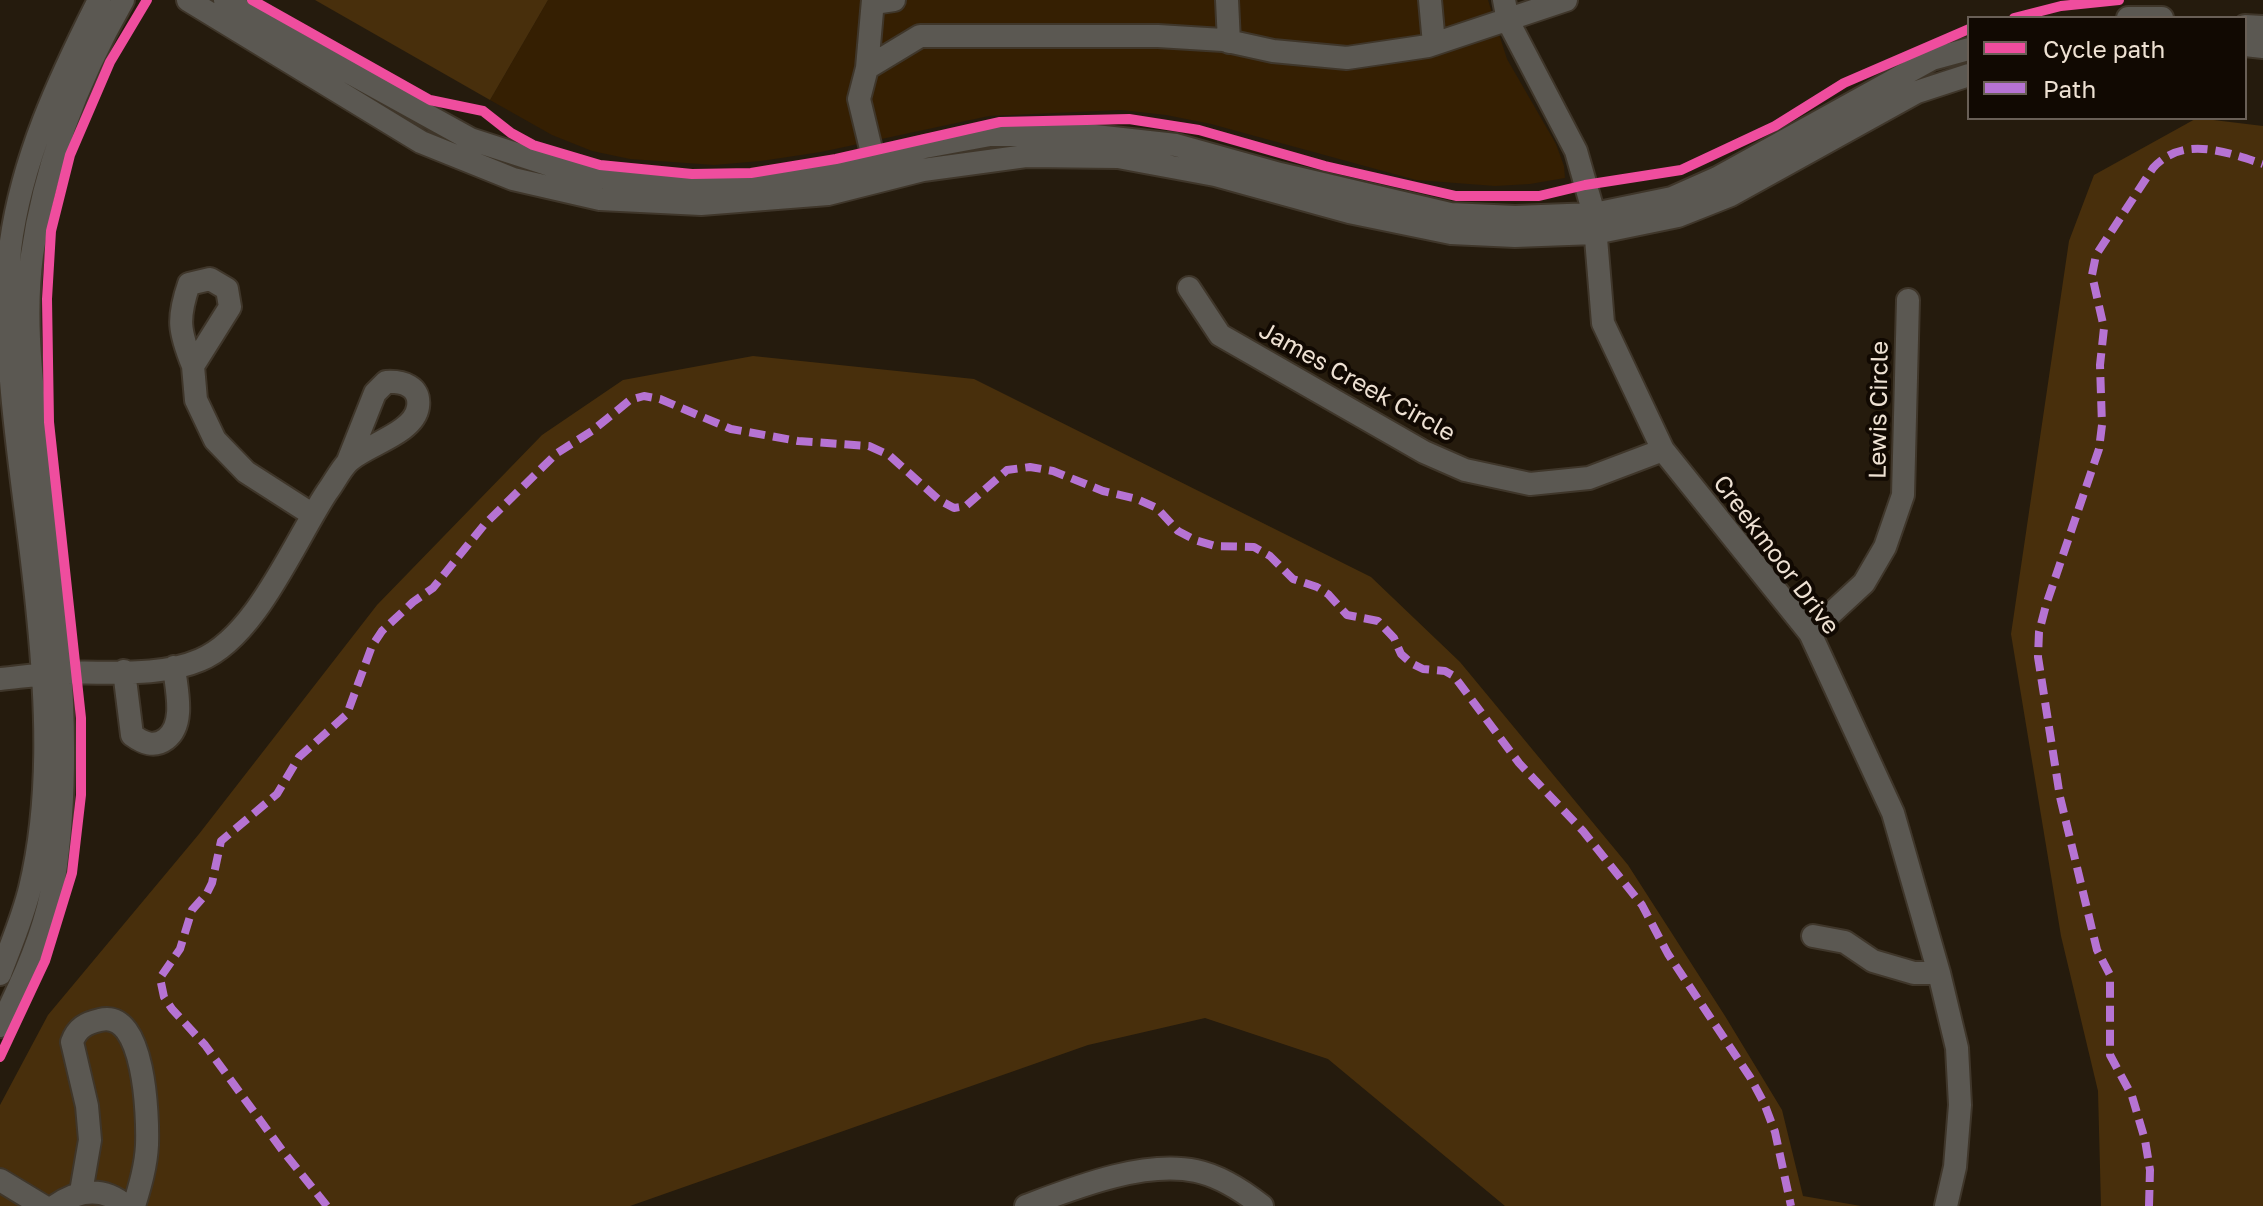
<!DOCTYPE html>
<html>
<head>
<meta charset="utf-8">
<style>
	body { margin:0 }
	#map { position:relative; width:2263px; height:1206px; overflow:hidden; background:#251b0d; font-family:"Golos Text",sans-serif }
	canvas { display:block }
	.legend { position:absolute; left:1967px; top:16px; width:280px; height:104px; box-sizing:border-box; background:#110902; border:2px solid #695f56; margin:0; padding:10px 14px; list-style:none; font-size:24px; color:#eee1d3 }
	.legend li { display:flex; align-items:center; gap:16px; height:40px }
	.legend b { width:40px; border:2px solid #695f56 }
</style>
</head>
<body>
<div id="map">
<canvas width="2263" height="1206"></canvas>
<ul class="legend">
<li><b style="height:10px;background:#ef4d9e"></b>Cycle path</li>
<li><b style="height:10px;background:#b673d3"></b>Path</li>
</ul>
</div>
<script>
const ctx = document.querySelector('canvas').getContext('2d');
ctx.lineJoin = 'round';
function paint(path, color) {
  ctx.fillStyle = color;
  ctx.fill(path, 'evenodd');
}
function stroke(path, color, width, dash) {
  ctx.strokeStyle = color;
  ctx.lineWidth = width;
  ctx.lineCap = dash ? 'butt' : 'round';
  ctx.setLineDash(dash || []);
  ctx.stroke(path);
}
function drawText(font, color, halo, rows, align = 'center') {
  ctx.font = font + ' "Golos Text",sans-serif';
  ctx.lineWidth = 8;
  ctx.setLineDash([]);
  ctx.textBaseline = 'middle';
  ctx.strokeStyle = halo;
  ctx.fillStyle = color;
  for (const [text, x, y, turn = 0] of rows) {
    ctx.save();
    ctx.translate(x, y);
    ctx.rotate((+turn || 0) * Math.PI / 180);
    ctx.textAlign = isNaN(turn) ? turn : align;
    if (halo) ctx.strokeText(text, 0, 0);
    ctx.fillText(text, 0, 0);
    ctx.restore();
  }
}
const built = new Path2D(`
	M548,0H1488L1507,59L1556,144L1564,166L1565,178L1530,184L1495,186L1416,180L1211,124L1166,115L1121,110L989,116L821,152L761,161L714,165L630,159L592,151L552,135L490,100Z`);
const green = new Path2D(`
	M315,0H548L490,100Z
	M2197,118L2263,126V1206H2101L2098,1091L2061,936L2011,634L2069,241L2094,175Z
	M753,356L974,379L1371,577L1460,662L1628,865L1725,1016L1782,1110L1803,1196L1861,1206H1505L1328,1059L1205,1018L1088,1045L630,1206H0V1105L48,1015L199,834L377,605L542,435L623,380Z`);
const minor = new Path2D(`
	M188,0L421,142L513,179L600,199L701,204L828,194L923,170L1026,156L1118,157L1215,175L1349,212L1451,233L1515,236L1595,233L1678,216L1731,195L1917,92L1969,75
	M225,0L298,44L470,139L578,174L694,188L825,174L925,147L990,135H1086L1176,145L1280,174L1450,214L1515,217L1594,214L1672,198L1717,178L1932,59L1969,49
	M1227,0L1229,42
	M1430,0L1434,44
	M1504,0L1508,21L1576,151L1594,214L1603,323L1663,450L1810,633L1893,813L1939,973L1957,1048L1960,1105L1955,1167L1946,1206
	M874,3L894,0
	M2128,18H2162
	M2245,26L2263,27
	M2245,45L2263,47
	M867,68L873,0
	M877,174L859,99L867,68L920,36H1158L1223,40L1273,51L1347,58L1428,46L1566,0
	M1189,288L1220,335L1424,452L1465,470L1530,484L1589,478L1663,450
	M193,366C179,331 177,319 189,284L210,279L227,289L230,307L193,366L196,400L215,440L246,472L313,515
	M1810,633L1864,583L1885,547L1903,495L1908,300
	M124,671L132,735C143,743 154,748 166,739C186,724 176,688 174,667
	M0,679C20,677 41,674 61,673C105,671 158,678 200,660C256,637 294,542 327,492C334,483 340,470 348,462C365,445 414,434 418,407C421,386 402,381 386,382L375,393L348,461
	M1813,936L1845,942L1873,961L1914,973H1939
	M0,974C11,945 23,917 30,888C51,801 47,705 38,616C27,495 0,373 10,249C21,160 59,79 99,0
	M0,1026C24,980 46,930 54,879C76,739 53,594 39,455C33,389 23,322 32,255C45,164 78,79 123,0
	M0,1180L43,1206
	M81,1192L90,1140L87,1106L72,1042C77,1028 86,1023 100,1020C145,1008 148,1117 147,1145C146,1166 140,1186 134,1206
	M55,1206C78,1190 103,1186 126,1206
	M1026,1206C1074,1188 1143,1160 1196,1171C1220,1176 1243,1191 1262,1206`);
const quiet = new Path2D(`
	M327,1206L282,1150L205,1045L172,1009L164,997L160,978L180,949L192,910L207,893L212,883L221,841L277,794L299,757L347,714L372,646L382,631L413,602L433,588L484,525L557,453L592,431L630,400L644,396L660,399L731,429L798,441L869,446L889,455L939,500L954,508L966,506L1007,470L1030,467L1053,471L1103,491L1137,499L1157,508L1178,531L1195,540L1215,546L1254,547L1270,556L1293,579L1317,587L1328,594L1347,615L1378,621L1394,638L1401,654L1411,663L1423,669L1445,671L1454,676L1519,763L1583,831L1642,905L1668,954L1750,1077L1764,1103L1775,1132L1791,1206
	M2149,1206L2150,1170L2145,1140L2132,1096L2110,1055V975L2097,950L2060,797L2038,657L2039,632L2046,605L2099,449L2102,425L2100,365L2104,328L2092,275L2096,255L2153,168C2183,135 2226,152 2263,164`);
const cycleway = new Path2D(`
	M252,0L430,100L483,111L511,133L533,145L600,165L692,174L751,173L836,159L1000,122L1129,119L1199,130L1325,166L1456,196H1539L1585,185L1681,170L1775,126L1844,83L1969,29
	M2014,18L2061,6L2119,0
	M0,1057L45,961L72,873L81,795V718L49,422L47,299L51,231L70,155L110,62L147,0`);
const streetNames = [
	["James Creek Circle",1357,382,29],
	["Lewis Circle",1879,410,-89],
	["Creekmoor Drive",1776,555,53]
];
paint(built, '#351f02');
paint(green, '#482f0c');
stroke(minor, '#3f362a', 26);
stroke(minor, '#5b5852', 22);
stroke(quiet, '#b673d3', 8, [16, 8]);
stroke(cycleway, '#ef4d9e', 10);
drawText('24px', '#eee1d3', '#110902', streetNames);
</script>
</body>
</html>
